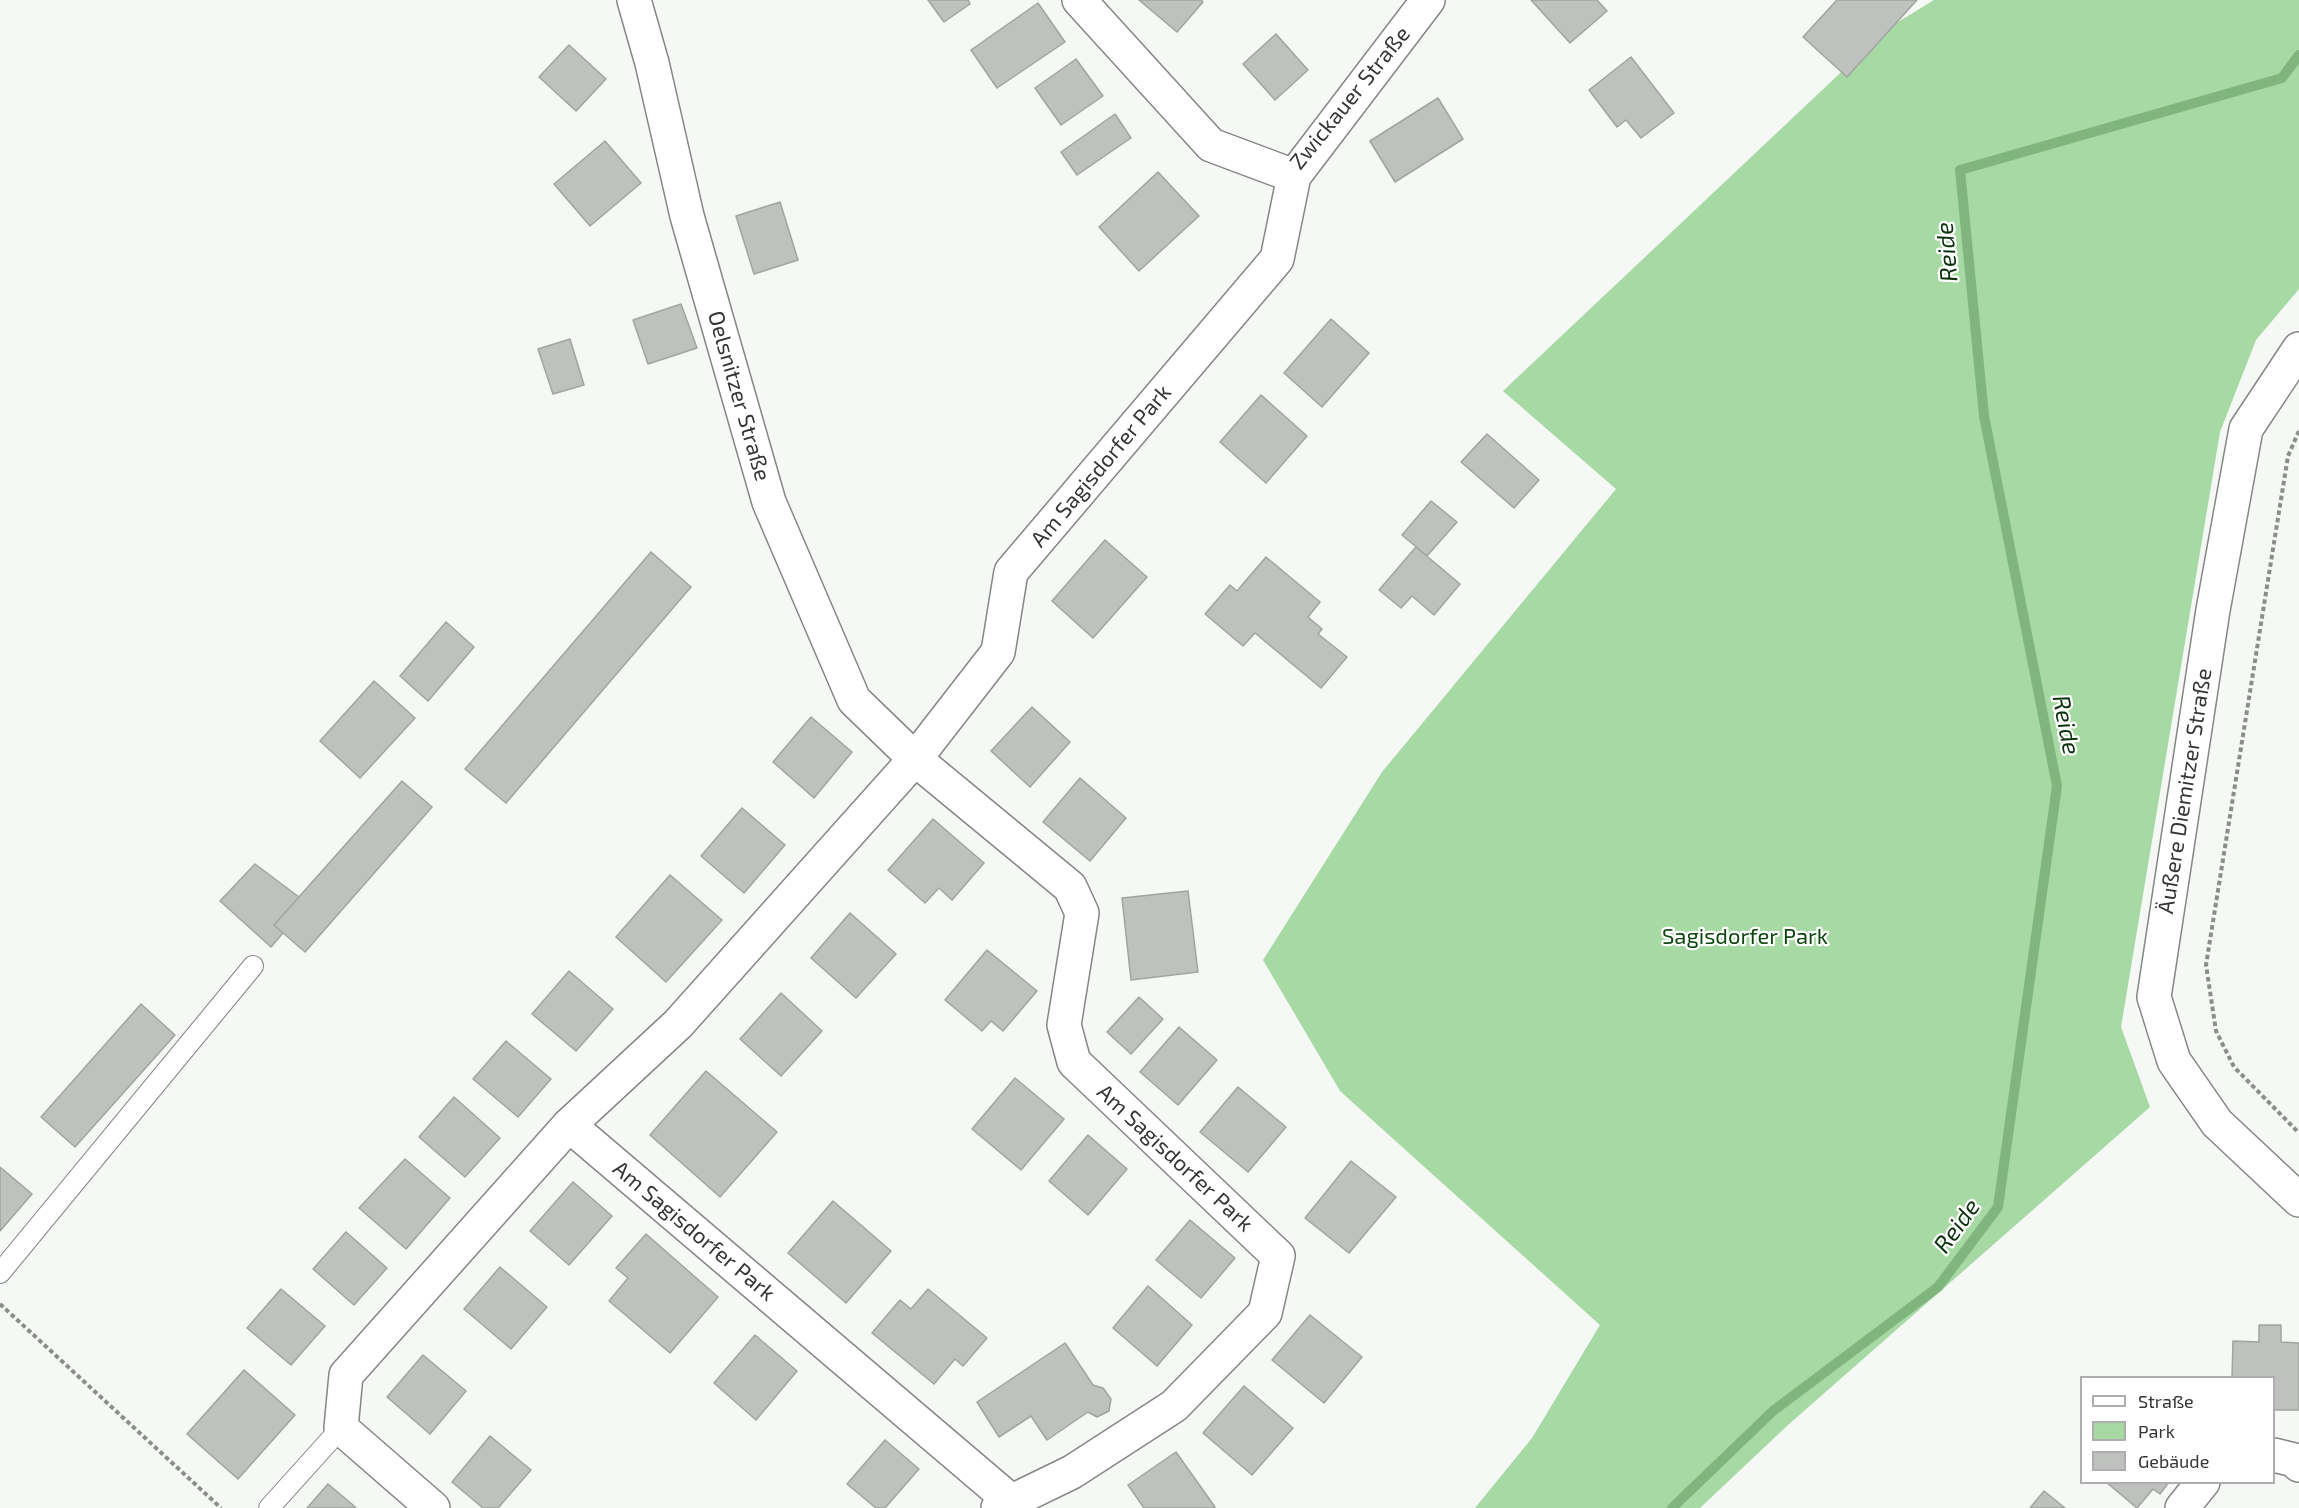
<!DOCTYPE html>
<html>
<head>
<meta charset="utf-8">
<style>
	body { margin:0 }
	#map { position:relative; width:2299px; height:1508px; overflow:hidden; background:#f5f8f5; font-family:"Exo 2",sans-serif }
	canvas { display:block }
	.legend { position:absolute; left:2080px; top:1376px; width:195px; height:108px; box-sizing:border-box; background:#fff; border:2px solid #aeaeae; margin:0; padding:8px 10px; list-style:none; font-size:18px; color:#343534 }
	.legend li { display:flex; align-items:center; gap:12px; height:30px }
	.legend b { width:30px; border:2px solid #aeaeae }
</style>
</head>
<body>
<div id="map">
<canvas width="2299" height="1508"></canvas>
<ul class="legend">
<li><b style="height:8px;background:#fff"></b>Straße</li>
<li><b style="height:16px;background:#a6d9a3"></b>Park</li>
<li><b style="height:16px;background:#bfc1be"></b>Gebäude</li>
</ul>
</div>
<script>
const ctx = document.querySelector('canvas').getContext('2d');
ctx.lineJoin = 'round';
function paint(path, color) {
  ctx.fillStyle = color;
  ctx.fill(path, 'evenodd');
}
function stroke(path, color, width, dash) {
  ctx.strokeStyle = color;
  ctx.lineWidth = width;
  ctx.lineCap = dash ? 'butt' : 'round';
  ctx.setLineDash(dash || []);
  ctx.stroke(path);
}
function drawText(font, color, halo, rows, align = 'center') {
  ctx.font = font + ' "Exo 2",sans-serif';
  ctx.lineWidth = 4.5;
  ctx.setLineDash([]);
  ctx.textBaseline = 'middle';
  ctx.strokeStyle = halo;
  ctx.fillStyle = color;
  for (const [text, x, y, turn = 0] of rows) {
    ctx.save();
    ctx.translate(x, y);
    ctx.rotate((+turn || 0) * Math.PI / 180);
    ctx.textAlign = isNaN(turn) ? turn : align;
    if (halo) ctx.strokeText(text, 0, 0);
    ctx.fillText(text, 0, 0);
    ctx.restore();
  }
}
const green = new Path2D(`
	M1934,0H2299V289L2256,340L2220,432L2121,1027L2150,1107L1788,1425L1700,1508H1475L1532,1438L1600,1325L1340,1091L1263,960L1382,772L1616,489L1503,391L1888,28Z`);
const stream = new Path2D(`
	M1672,1508L1773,1411L1938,1287L1998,1207L2057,786L1984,416L1960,170L2282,78L2299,55`);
const building = new Path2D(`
	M928,0H968L970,4L944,22Z
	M1139,0H1201L1203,2L1177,32Z
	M1531,0H1597L1607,11L1570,43Z
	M1837,0H1917L1847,77L1803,37Z
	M1038,3L1065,42L997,88L971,50Z
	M1276,34L1308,70L1275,100L1243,64Z
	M569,45L606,79L576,111L539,77Z
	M1631,57L1674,113L1641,138L1626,120L1617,127L1589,90Z
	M1076,59L1103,96L1061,125L1035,88Z
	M1438,98L1463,139L1395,182L1370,141Z
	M1115,114L1131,138L1077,175L1061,152Z
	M605,141L641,183L590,226L554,184Z
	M1158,172L1199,216L1139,271L1099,227Z
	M780,202L798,260L754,274L736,216Z
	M681,304L697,348L648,364L633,320Z
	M1331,319L1369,353L1322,407L1284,373Z
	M570,339L584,385L553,394L538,349Z
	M1261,395L1307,436L1266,483L1220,442Z
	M1487,434L1539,480L1514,508L1461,462Z
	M1431,501L1457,522L1427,556L1402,535Z
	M1105,540L1147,577L1093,638L1052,601Z
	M1416,547L1460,584L1434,615L1412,596L1401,608L1379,590Z
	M651,552L691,587L506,803L465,769Z
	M1266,557L1320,602L1308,617L1322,629L1318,634L1347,657L1321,688L1255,633L1243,646L1205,614L1230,585L1237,591Z
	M446,622L474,647L428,701L400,676Z
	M374,681L415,718L360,778L320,741Z
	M1032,707L1070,742L1030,787L991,751Z
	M811,717L852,752L814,798L773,762Z
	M1080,778L1126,818L1090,861L1043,822Z
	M402,781L432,807L305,952L274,925Z
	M742,808L785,845L744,893L701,856Z
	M933,819L984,863L952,900L939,888L925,903L888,870Z
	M255,864L299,897L274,925L283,933L271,947L220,901Z
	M670,875L722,920L666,982L616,937Z
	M1188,891L1198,972L1131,980L1122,898Z
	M850,913L896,954L856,998L811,958Z
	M987,950L1037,991L1003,1031L991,1021L982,1031L945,1000Z
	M569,971L613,1009L576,1051L532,1014Z
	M781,993L822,1031L781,1076L740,1039Z
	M1139,997L1163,1019L1131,1054L1107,1032Z
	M141,1004L175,1035L75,1147L41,1117Z
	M1179,1027L1217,1060L1178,1105L1140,1072Z
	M506,1041L551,1079L518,1117L473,1079Z
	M706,1071L777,1132L720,1197L650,1135Z
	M1015,1078L1064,1119L1021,1170L972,1129Z
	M1238,1087L1286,1127L1248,1172L1200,1132Z
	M454,1097L500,1138L465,1177L419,1137Z
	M1088,1135L1127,1169L1088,1215L1049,1181Z
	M405,1159L450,1198L406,1249L359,1208Z
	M1351,1161L1396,1197L1349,1253L1305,1218Z
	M0,1167L32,1194L0,1231Z
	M573,1182L612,1216L569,1265L530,1231Z
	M833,1201L891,1251L846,1303L788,1253Z
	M1190,1220L1235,1258L1201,1298L1156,1260Z
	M346,1232L387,1268L354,1305L313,1269Z
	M646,1234L718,1297L670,1353L609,1301L628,1278L616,1268Z
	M500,1267L547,1307L511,1349L464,1309Z
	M1148,1286L1192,1325L1157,1366L1113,1328Z
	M281,1289L325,1326L291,1365L247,1328Z
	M928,1289L987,1338L963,1366L955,1359L934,1384L872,1333L900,1300L911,1309Z
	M1310,1315L1362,1357L1324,1403L1272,1360Z
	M2259,1325H2281V1342L2299,1343V1410H2274V1378H2232L2233,1341L2259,1342Z
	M755,1335L797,1371L756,1420L714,1383Z
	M1065,1343L1093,1385L1103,1388L1111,1399L1109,1411L1097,1417L1088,1412L1047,1440L1031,1416L999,1437L977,1402Z
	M423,1355L466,1391L430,1434L387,1397Z
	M244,1370L295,1415L238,1479L187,1434Z
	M1244,1386L1293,1428L1252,1475L1203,1433Z
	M490,1436L531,1470L498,1508H483L452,1482Z
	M885,1440L919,1469L885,1508H876L847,1484Z
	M1176,1452L1215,1507L1213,1508H1144L1128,1485Z
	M2106,1482H2169L2160,1494L2153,1489L2137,1508Z
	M328,1484L353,1505L356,1508H307Z
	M2044,1491L2065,1508H2030Z`);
const path = new Path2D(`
	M2299,431L2288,456L2206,965L2216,1031L2234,1067L2299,1133
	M0,1304L221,1508`);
const lane = new Path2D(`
	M0,1273L253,966
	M269,1508L341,1428`);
const street = new Path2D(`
	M634,0L652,63L687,216L769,502L854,700L915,759L998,652L1011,572L1277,259L1294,176L1428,0
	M1079,0L1211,145L1294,176
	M569,1125L1012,1502
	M2274,1455L2294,1460L2299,1465
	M433,1508L341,1428L346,1375L569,1125L678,1024L915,759L1070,887L1082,913L1064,1025L1074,1062L1278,1256L1265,1313L1174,1406L1072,1472L998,1508
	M2182,1508L2203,1482`);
const secondary = new Path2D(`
	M2299,349L2246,429L2213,610L2154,997L2174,1061L2217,1123L2299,1200`);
const streetNames = [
	["Zwickauer Straße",1350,98,-51],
	["Oelsnitzer Straße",739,396,74],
	["Am Sagisdorfer Park",1101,466,-50],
	["Äußere Diemitzer Straße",2185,791,-81],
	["Am Sagisdorfer Park",1175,1158,43],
	["Am Sagisdorfer Park",694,1231,40]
];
const parkNames = [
	["Sagisdorfer Park",1745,937]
];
const waterNames = [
	["Reide",1947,252,-95],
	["Reide",2066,725,79],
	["Reide",1957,1226,-54]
];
paint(green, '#a6d9a3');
stroke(stream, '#80b67d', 10);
paint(building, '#bfc1be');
stroke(building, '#a1a4a1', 1.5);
stroke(lane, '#848784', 22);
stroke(street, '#848784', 36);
stroke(secondary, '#848784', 36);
stroke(path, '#8b8d8b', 4, [4.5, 3]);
stroke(lane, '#fff', 20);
stroke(street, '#fff', 33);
stroke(secondary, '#fff', 33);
drawText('22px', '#343534', '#fff', streetNames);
drawText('22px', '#0d460e', '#fff', parkNames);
drawText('italic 24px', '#0c320c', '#fff', waterNames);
</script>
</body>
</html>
